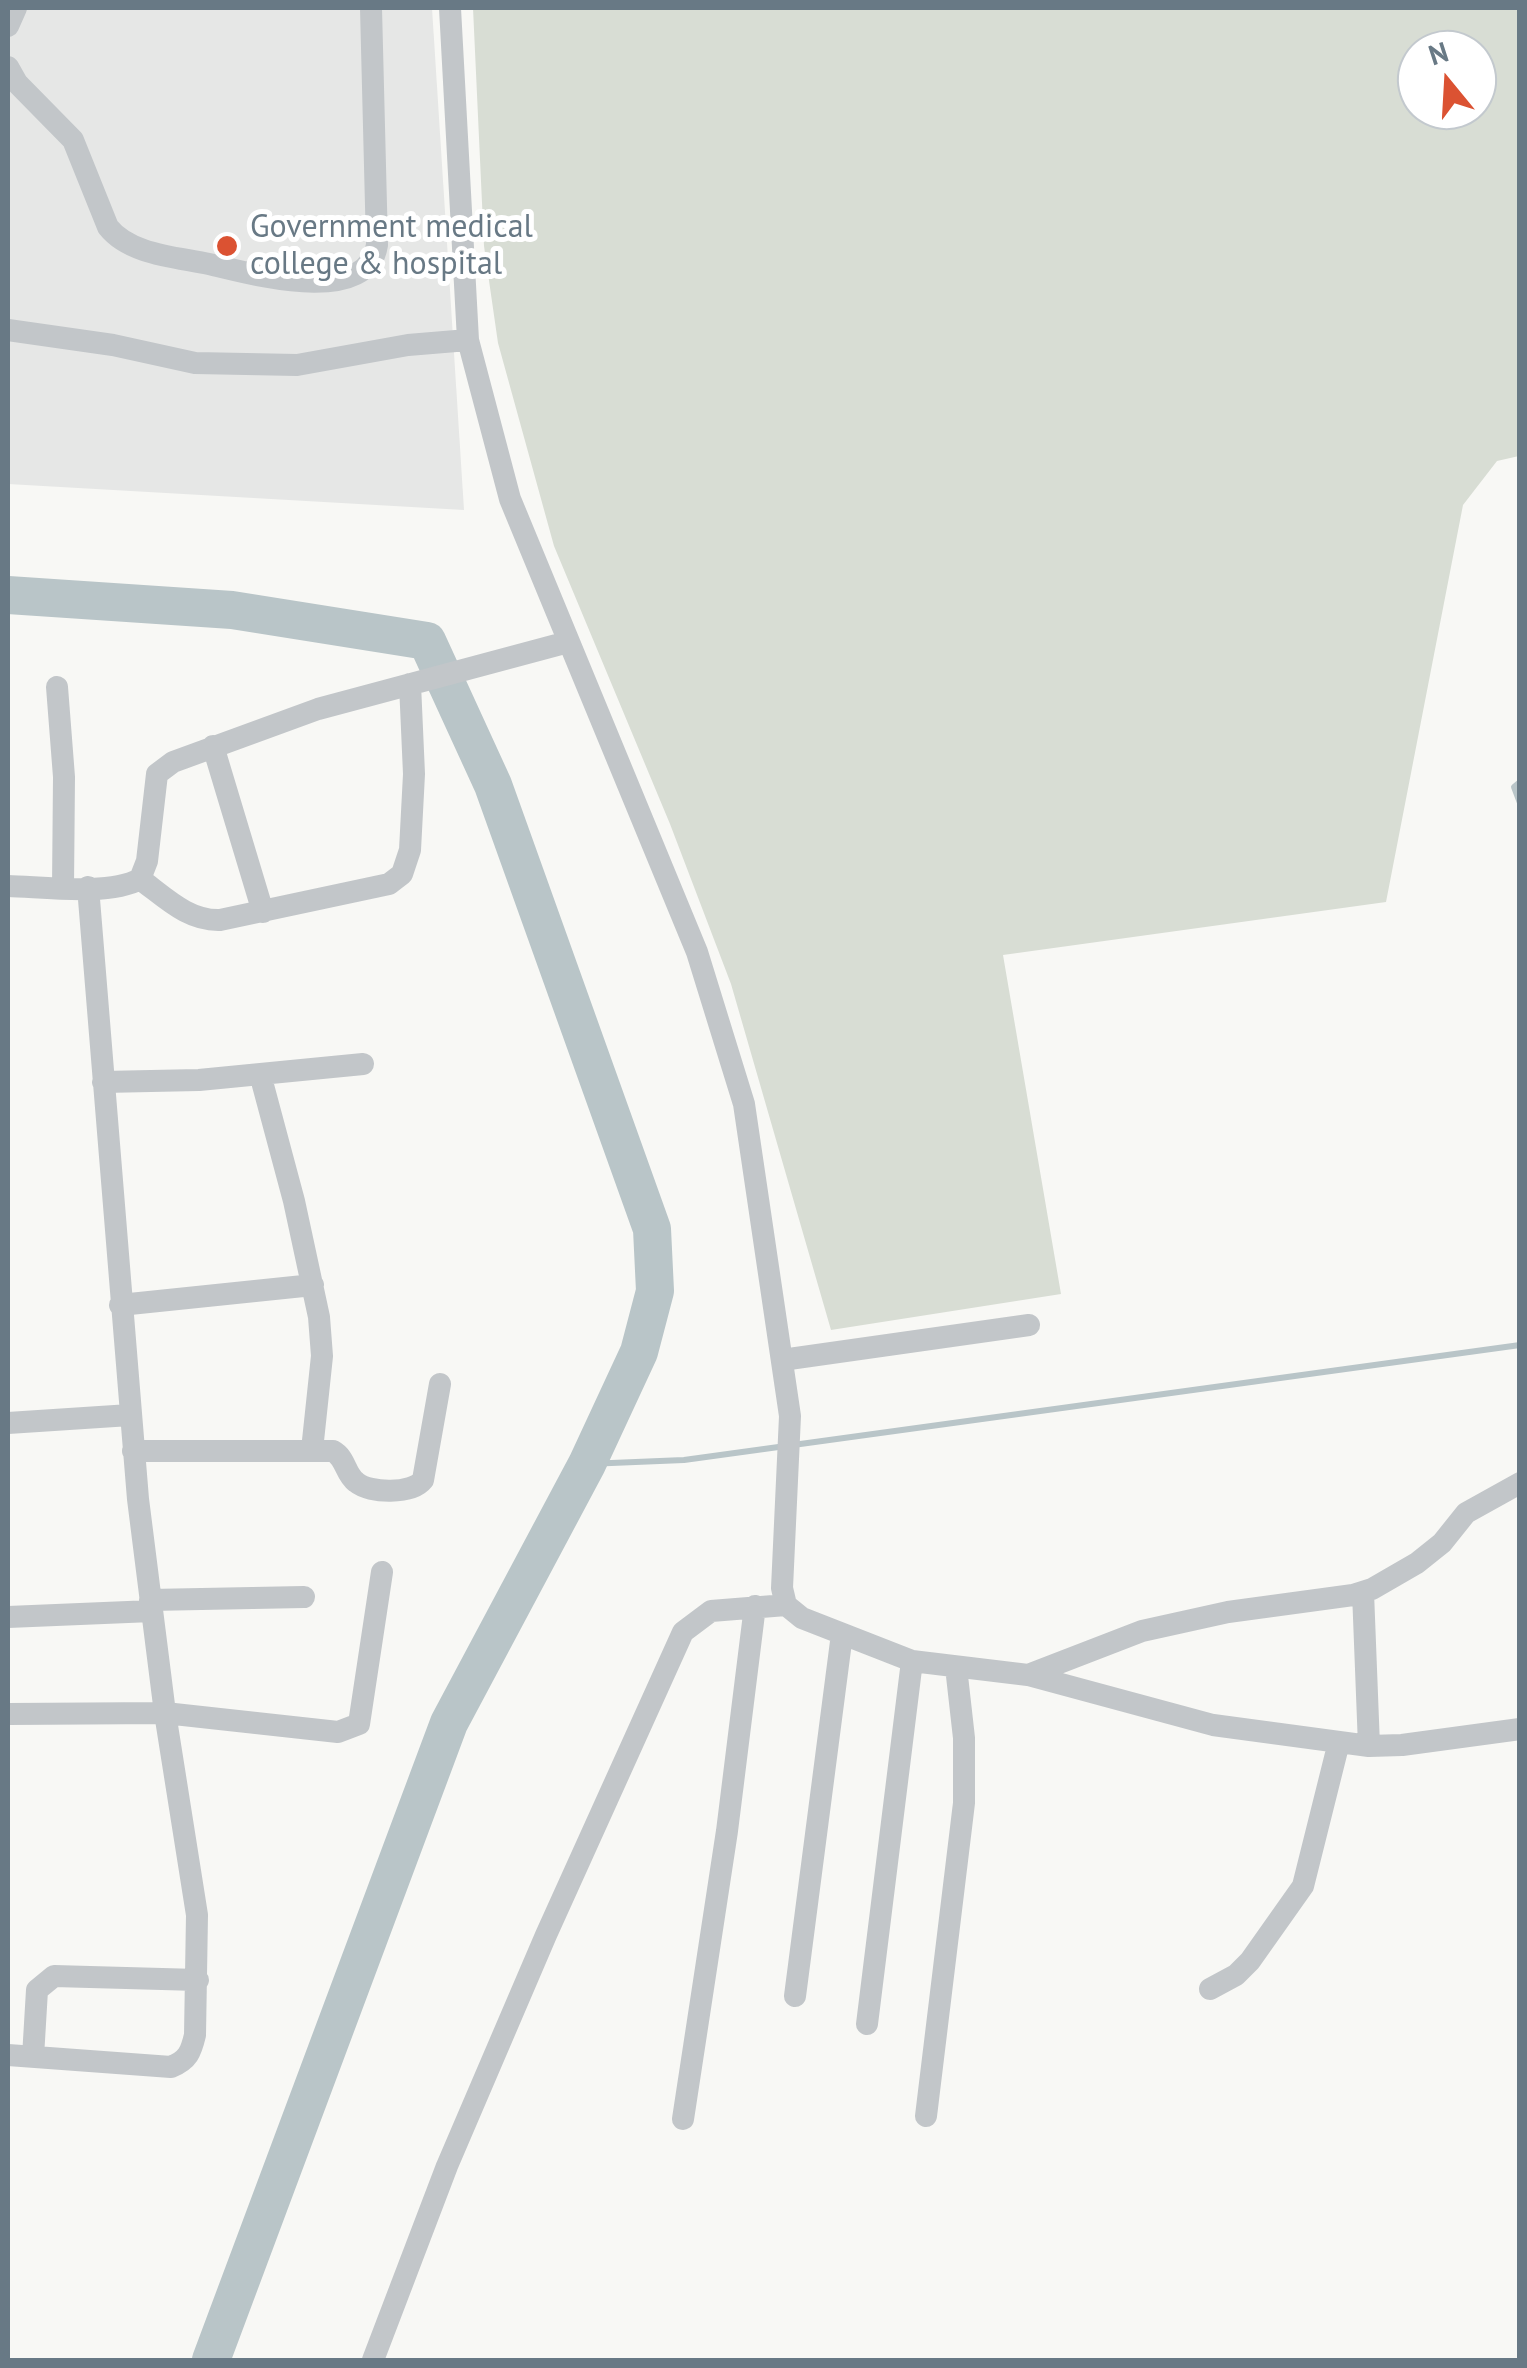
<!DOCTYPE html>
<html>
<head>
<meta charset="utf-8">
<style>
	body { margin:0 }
	#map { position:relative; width:1527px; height:2368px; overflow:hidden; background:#f8f8f5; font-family:"PT Sans",sans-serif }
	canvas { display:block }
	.frame { position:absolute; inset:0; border:10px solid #687985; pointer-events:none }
	.north { position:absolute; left:1397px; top:30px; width:100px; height:100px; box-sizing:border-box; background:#fff; border:2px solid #c3c9ce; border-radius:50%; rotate:342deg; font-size:28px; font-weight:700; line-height:40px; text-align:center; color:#687985 }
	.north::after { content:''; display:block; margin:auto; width:35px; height:45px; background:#db5232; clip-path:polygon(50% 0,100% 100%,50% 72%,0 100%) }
</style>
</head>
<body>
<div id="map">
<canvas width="1527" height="2368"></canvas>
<div class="frame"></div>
<div class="north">N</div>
</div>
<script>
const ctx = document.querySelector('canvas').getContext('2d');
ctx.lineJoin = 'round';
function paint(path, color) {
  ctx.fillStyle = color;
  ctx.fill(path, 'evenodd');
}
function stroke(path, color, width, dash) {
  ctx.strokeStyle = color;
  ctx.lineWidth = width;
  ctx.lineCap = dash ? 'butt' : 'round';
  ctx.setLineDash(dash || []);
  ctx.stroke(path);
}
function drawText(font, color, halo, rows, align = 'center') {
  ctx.font = font + ' "PT Sans",sans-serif';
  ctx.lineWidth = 10;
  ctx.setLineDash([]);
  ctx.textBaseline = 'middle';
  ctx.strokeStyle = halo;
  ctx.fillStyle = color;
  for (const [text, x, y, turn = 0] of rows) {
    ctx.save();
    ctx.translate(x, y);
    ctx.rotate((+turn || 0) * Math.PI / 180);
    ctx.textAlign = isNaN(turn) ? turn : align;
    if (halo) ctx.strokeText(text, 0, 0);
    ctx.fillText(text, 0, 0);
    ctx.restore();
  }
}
const built = new Path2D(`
	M8,8H432L464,510L8,484Z`);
const green = new Path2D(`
	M473,8H1519V456L1497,461L1463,505L1386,902L1003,955L1061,1294L831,1330L731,984L670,824L554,546L498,343L484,246ZM1417,50H1477V110H1417Z`);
const stream = new Path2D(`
	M1520,782L1514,787L1520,803
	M587,1464L684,1460L1520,1345`);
const river = new Path2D(`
	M8,595L232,610L427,641L493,785L652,1229L655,1291L639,1352L587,1464L449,1723L211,2360`);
const minor = new Path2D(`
	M450,8L468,340L510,499L697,952L744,1104L790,1416L782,1588L786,1605L802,1618L912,1661L1028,1675L1213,1725L1369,1746L1402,1745L1520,1729
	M8,26L16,8
	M8,67L17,83L73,140L108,227C130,255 177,257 209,264C249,273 367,308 377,245L371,8
	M8,330L113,345L195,363L297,365L408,345L468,340
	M57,687L64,777L63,887
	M213,746L263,912
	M140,879C166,898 188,921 220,920L389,884L402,874L410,850L414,774L410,684
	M8,886C44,887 109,896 140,879L147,861L157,774L173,762L318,709L568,642
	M260,1074L294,1201L319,1317L322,1356L312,1450
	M103,1082L199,1080L363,1064
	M120,1305L313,1285
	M782,1360L1029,1325
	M8,1423L130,1415
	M133,1451H333C346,1458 345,1474 356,1482C370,1494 412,1494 423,1480L440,1384
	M1363,1592L1369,1746
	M150,1600L304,1597
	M8,1617L152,1611
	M1028,1675L1142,1631L1228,1612L1353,1595L1372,1589L1417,1563L1442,1543L1466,1513L1520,1483
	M8,1714L165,1713L338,1732L359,1724L382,1572
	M1210,1989L1236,1975L1250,1961L1303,1886L1339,1742
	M795,1996L842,1634
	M867,2024L912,1661
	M8,2055L171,2067C188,2060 191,2052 195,2035L197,1915L165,1713L138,1499L88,887
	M33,2057L37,1990L54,1976L198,1980
	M926,2116L964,1803V1738L956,1667
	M683,2119L727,1831L755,1606
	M373,2360L447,2166L546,1935L683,1632L711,1611L786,1605`);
const markers = [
	[227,246,12,"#db5232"]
];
const poiNames = [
	["Government medical",250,228],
	["college & hospital",250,265]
];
paint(built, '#e6e7e6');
paint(green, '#d8ddd4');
stroke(stream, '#b9c5c8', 6);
stroke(river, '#b9c5c8', 38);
stroke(minor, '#c2c6c9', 22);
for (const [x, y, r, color] of markers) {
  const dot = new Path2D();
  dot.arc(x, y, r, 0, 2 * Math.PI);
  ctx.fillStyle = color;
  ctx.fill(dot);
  stroke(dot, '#fff', 4);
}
drawText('32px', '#687985', '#fff', poiNames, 'left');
</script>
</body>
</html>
